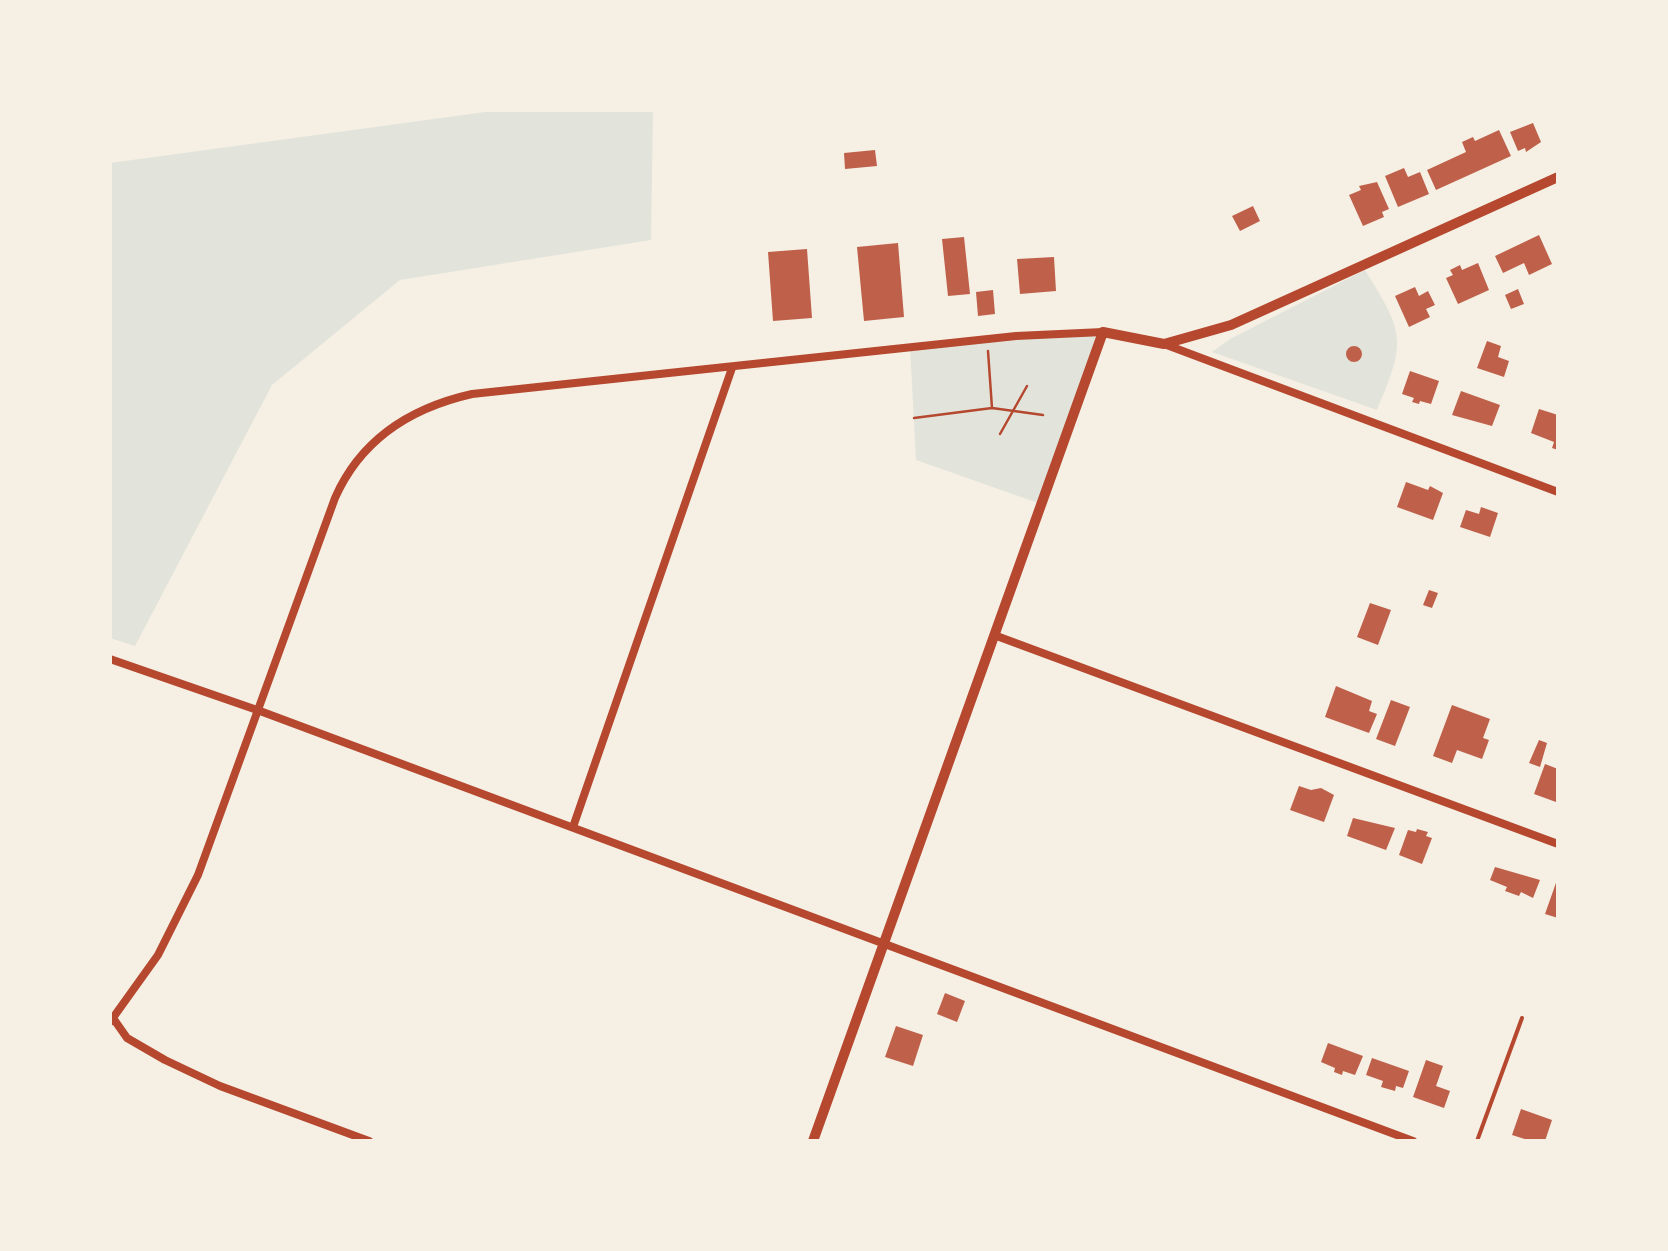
<!DOCTYPE html>
<html>
<head>
<meta charset="utf-8">
<style>
	body { margin:0 }
	#map { position:relative; width:1668px; height:1251px; overflow:hidden; background:#f6efe4; font-family:"Fira Sans",sans-serif }
	canvas { display:block }
	.frame { position:absolute; inset:0; border:112px solid #f6efe4; pointer-events:none }
</style>
</head>
<body>
<div id="map">
<canvas width="1668" height="1251"></canvas>
<div class="frame"></div>
</div>
<script>
const ctx = document.querySelector('canvas').getContext('2d');
ctx.lineJoin = 'round';
function paint(path, color) {
  ctx.fillStyle = color;
  ctx.fill(path, 'evenodd');
}
function stroke(path, color, width, dash) {
  ctx.strokeStyle = color;
  ctx.lineWidth = width;
  ctx.lineCap = dash ? 'butt' : 'round';
  ctx.setLineDash(dash || []);
  ctx.stroke(path);
}
const green = new Path2D(`
	M500,110H653L651,240L400,280L272,385L135,646L110,638V163Z
	M1365,270C1404,333 1407,340 1377,410L1212,352L1230,339Z
	M1103,332L1041,504L916,460L910,347Z`);
const building = new Path2D(`
	M1533,123L1541,142L1526,152L1525,148L1518,151L1510,132Z
	M1499,130L1511,156L1436,190L1427,170L1466,152L1462,142L1473,137L1475,141Z
	M875,150L877,166L845,169L844,153Z
	M1404,168L1408,177L1420,172L1429,194L1398,207L1385,176Z
	M1377,182L1389,209L1382,212L1384,217L1363,226L1349,195L1361,190L1359,186Z
	M1253,206L1260,221L1240,231L1232,216Z
	M1539,235L1552,264L1529,275L1524,263L1503,273L1495,256Z
	M964,237L970,294L948,296L942,239Z
	M898,243L904,317L864,321L857,247Z
	M807,249L812,318L773,321L768,252Z
	M1054,257L1056,291L1020,294L1017,259Z
	M1478,263L1489,290L1458,304L1446,278L1453,275L1450,270L1460,265L1462,270Z
	M1415,287L1419,296L1428,291L1435,305L1426,309L1430,317L1409,327L1395,296Z
	M1518,289L1524,304L1511,309L1505,295Z
	M993,290L995,314L978,316L976,292Z
	M1487,341L1501,346L1498,357L1509,361L1504,377L1477,368Z
	M1346 354a8 8 0 1 1 16 0a8 8 0 1 1-16 0Z
	M1410,371L1439,381L1431,404L1420,401L1419,404L1412,402L1414,398L1402,394Z
	M1461,391L1500,405L1492,426L1452,415Z
	M1539,409L1558,415V450L1552,448L1554,442L1531,433Z
	M1406,482L1428,490L1430,486L1443,493L1433,520L1397,507Z
	M1481,507L1498,513L1490,537L1460,527L1466,510L1479,514Z
	M1429,590L1438,593L1432,608L1423,605Z
	M1370,603L1391,610L1378,645L1357,637Z
	M1336,686L1372,701L1369,711L1377,714L1369,733L1325,717Z
	M1391,700L1410,707L1395,746L1376,739Z
	M1452,705L1490,719L1483,738L1489,740L1482,759L1457,750L1452,763L1433,756Z
	M1539,740L1547,743L1540,767L1529,763Z
	M1545,764L1558,769L1556,802L1534,794Z
	M1299,786L1311,790L1321,788L1334,795L1324,822L1290,810Z
	M1353,818L1395,828L1386,850L1347,836Z
	M1417,829L1428,832L1426,836L1432,838L1422,864L1399,855L1408,830L1416,832Z
	M1495,867L1540,880L1533,898L1521,892L1519,896L1505,891L1507,887L1490,880Z
	M1557,880H1558V918L1545,914Z
	M945,993L965,1001L957,1022L937,1014Z
	M896,1026L923,1035L913,1066L885,1057Z
	M1328,1043L1363,1056L1355,1075L1343,1071L1342,1075L1334,1072L1335,1068L1321,1062Z
	M1372,1058L1409,1071L1403,1088L1396,1086L1395,1091L1381,1087L1383,1081L1366,1075Z
	M1426,1060L1443,1066L1436,1086L1450,1091L1444,1108L1413,1097Z
	M1521,1109L1552,1120L1545,1141H1531L1512,1135Z`);
const path = new Path2D(`
	M988,351L992,408L1043,415
	M914,418L992,408
	M1000,434L1027,386`);
const service = new Path2D(`
	M1477,1141L1522,1018`);
const minor = new Path2D(`
	M1164,344L1558,492
	M994,635L1558,844
	M110,659L260,711L1413,1141
	M573,827L732,368
	M113,1018L127,1038L165,1060L220,1086L369,1141
	M110,1022L158,955L198,875L335,498C361,439 410,408 472,394L1016,336L1103,332`);
const tertiary = new Path2D(`
	M813,1141L1103,332L1164,344L1231,325L1558,177`);
paint(green, '#e2e4dc');
paint(building, '#bf614a');
stroke(path, '#b5482f', 2.5);
stroke(service, '#b5482f', 4);
stroke(minor, '#b5482f', 8);
stroke(tertiary, '#b5482f', 10);
</script>
</body>
</html>
